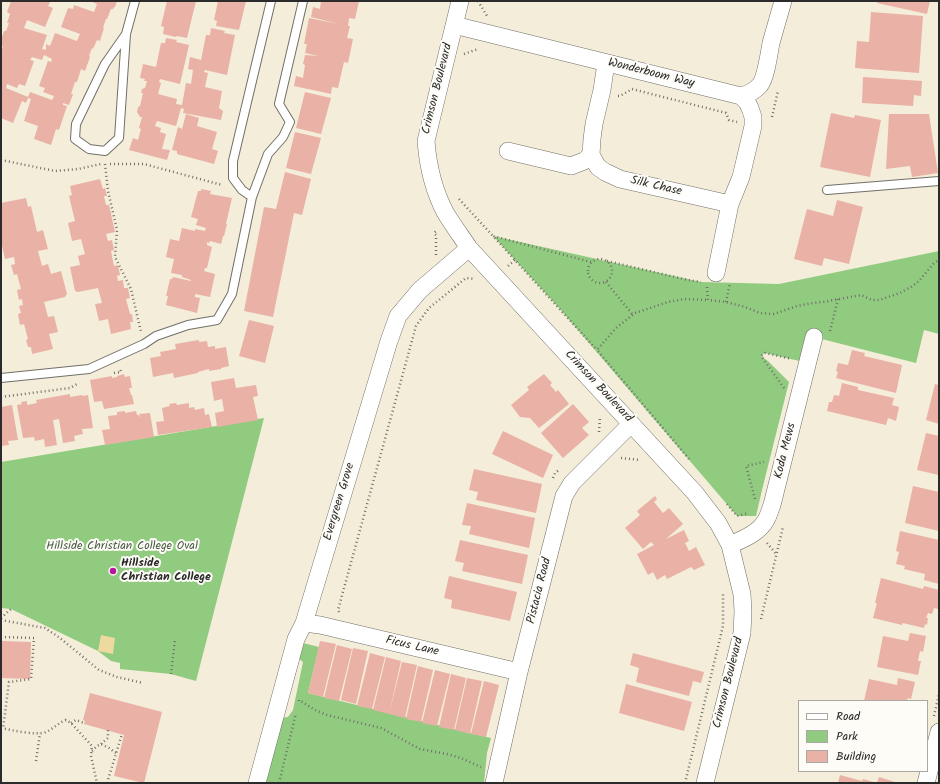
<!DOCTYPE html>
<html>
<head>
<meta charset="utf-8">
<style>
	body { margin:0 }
	#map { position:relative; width:940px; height:784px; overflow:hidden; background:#f4edd9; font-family:Kalam,sans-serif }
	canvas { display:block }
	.frame { position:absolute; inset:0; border:2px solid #2b2b2b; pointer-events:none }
	.legend { position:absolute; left:798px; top:700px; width:130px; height:72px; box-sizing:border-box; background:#fdfcf7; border:1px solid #a9a8a5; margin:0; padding:5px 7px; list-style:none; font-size:12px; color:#2b2b2b }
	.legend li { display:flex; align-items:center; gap:8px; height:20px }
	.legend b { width:20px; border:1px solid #a9a8a5 }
</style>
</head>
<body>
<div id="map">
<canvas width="940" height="784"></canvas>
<div class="frame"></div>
<ul class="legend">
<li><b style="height:5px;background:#fff"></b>Road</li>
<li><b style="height:11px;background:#90cb80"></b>Park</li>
<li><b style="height:11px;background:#eab1a6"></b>Building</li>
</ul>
</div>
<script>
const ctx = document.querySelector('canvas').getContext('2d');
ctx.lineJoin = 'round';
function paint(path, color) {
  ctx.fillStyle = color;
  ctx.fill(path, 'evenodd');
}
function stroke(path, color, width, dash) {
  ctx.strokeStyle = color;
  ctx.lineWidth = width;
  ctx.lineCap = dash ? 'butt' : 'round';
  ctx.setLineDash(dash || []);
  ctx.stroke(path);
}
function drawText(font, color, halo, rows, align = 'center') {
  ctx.font = font + ' Kalam,sans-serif';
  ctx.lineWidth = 4;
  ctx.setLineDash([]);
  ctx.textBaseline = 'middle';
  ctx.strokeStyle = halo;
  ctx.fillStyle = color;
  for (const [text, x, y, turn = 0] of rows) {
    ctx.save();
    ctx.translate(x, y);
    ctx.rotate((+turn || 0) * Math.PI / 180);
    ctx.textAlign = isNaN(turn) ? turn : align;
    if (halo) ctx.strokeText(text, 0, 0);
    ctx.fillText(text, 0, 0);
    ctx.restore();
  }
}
const green = new Path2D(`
	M493,236L701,282L779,284L939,251V334L924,330L916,363L814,337L808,363L765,353L761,356L768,361L789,382L762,490L756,516H737L559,308Z
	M264,418L196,681L171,674L120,669V663L111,661L98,651L11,609L1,608V462Z
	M303,643L319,647L308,693L491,738L487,753L484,783H266L280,718L288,717L293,710L303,662L297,657Z`);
const sand = new Path2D(`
	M101,635L115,638L113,654L98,651Z`);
const building = new Path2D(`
	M11,1L50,2L48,6L53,8L45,27L27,20L24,28L47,35L42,49L46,50V44L50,46L55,33L77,41L80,34L61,27L68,8L73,9L74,5L94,12L97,4L90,1H117L115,7H114L113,9H111L107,19H106L103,28H104L100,41L97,40L93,49L92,48L89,56L90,57L85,71L81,69L77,82H75L71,94H73L69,105L63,103V105L67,106L59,130L56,129L51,145L34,139L38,126L24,121L31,99L28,98L26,103L22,101L13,123L1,118V52L3,46L1,45V40L4,31H6L9,23H7L10,14L7,12ZM44,55L52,59L51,62L48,61L39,86L45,88L43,92L54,96L52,100L30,92L28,97L6,88L7,84L17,88L19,84L25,86L34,61L30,60L32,57L42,60Z
	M167,1H196L187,38L177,36L176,37L163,34L164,27L161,26Z
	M218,1H246L239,30L216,26L217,21L214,20Z
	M321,1H359L355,19L349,18L348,26H350L347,38L353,39L348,63L344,62L338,88L332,87L331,94L294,86L296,76L303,78L305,65L303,64L305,55L319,56L305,53L307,44H304L309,18L339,24L311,17L313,7L320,9Z
	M878,1H930L927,14L877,3Z
	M871,12L923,16L919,73L855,68L857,41L869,42Z
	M211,28L225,31L224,33L235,35L227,75L205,70L204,72L208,73L205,87L222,91L219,108L223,111L221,120L183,113L184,109L181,108L176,126L157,121L155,126L161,128L160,132L166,134L162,149L170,150L167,160L129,150L133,138L138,140L141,129L139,128L142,117H140L137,112L138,107L140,106L143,93H141L142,89L145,88L147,81H144L145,79L140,78L143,64L156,67L161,43H165L166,38L177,40L176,42L189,45L180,84L160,79L159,82L161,83L158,94L177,99L176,104L182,105L186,83L191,84L193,70L188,69L190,57L201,60L206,35H210Z
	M863,77L922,81L921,96L914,95L913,106L862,103Z
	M305,92L331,98L321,134L296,128Z
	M831,113L854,118L855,115L881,120L870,177L820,167Z
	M186,114L199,118L197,126L217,132L212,149L218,151L214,164L177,154V151L172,150L178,127L182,129Z
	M889,114H929L938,173L912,177L910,166L886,169Z
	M295,132L321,138L311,174L286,168Z
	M285,172L311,179L302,215L294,213L273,317L244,311L264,207L276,209Z
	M100,179L103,189L105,188L107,196H104L106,205H109L115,232L106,234L108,241L112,240L114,250L111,251L114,266L118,265L120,275L117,276L118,281L123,280L124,288H128L130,298L126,299L130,314H132L133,322H130L131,329L111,334L108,319L99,321L95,304L102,303L98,288L78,292L75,291L70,267L80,265L78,256L85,254L81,239L72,241L68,223L75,221L69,196L72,195L70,186Z
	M201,189L211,191L210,194L232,198L226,224H227L224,236H223L221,244L210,241L209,243L207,242V245L212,247L207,268H205L204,271L215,274L210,297L195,294V297L200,298L197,313L166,305L168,296H166L170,279H172L173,277L191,281V280L182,277V275L171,273L174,259L166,257L170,239L179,241L182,228L195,231V229L205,231L206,228L196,225L198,219L191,217L198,191H201Z
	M26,198L28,207L31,206L37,232L43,230L48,249L38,251L42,266L48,264L51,274L61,271L67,294L65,297L44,302L48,317L54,316L58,332L49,334L53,349L32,354L31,347H28L26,340L28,339L24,324L20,325L18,314L21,313L19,306L23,305L22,299L19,300L17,290L21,289L17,274L14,275L11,265L15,264L14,257L5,259L1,241V203Z
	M837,200L863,207L849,264L824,258L822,266L794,259L807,209L833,216Z
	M249,320L274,326L265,363L239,356Z
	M199,340V342L207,341L208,347L215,346V349L226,347L229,366L221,368V369L209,371V369L198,372V373L174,378L173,373L153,377L150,358L161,356L160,352L176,349L175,344Z
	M852,350L865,353L864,356L902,365L896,393L836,378L838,372L836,371L838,363L848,365Z
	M124,374L125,377L130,376L132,388H129L131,395H132L134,404L104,409L102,401L94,402L90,380L112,376V378L117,377V376Z
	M544,374L552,383L550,385L556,392L558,390L569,404L539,428L530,418L520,417L511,405L529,390L527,387Z
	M234,378L236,388L256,385L258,396L253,397L258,420L217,427L215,413L224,411L222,399L214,401L211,382Z
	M842,383L858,387V390L894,398L892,405L899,407L896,421L888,418L886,425L827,411L829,402H832L834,395L839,396Z
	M935,384L939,385V424L926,420Z
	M70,394V397L82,395V396L88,395L93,428L82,429L83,434L74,436L75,441L63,443L59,419L53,420L57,445L45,447L44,439L35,441L34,437L23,438L17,405L22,404L21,402L27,401V405L37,403L36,400Z
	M176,403L177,405L189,403V408L194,407L195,410L204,408L205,415L209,414L212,427L158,435L156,422L164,421L162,408L170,406L169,404Z
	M573,404L589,422L582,428L589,435L563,458L541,433Z
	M12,405L18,440L8,441L9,445L1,446V407Z
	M125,411V413L136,411L137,415H139V417L140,416L139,414L150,413L154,437L105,445L102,430L110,429L108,416L117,415V412Z
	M503,431L553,455L543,478L492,454Z
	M926,433L939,436V475L917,470Z
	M474,469L542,484L536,513L476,500L478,492L469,490Z
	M913,486L939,492V531L905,523Z
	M655,496L657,499L654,502L663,513L669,508L683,524L666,539L684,530L689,541L685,543L689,551L696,547L705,565L694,570L691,567L667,579L665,575L657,580L653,572L648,575L637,554L654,545L651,542L643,549L625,528L640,515L637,511Z
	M467,503L535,518L529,548L469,534L471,526L462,525Z
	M900,531L939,540V584L924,580L925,574L904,569L905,566L896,564L899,552L896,551Z
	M460,540L528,555L522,584L462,571L464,563L455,561Z
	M449,576L517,592L510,621L451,608L452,600L444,598Z
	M881,578L923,589L924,586L939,590L938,609L934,608L932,614L928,613L926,618H928L927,625L925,624L924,628L903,623L902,625L873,618L877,603H875Z
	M910,633L926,636L923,652L920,651L918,661H921L918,675L877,667L883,636L908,641Z
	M1,641L31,642L30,679L1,678Z
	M320,641L336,644L323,697L308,693Z
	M337,645L352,649L339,701L324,698Z
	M353,648L368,651L356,704L341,700Z
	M370,653L385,657L372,709L357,706Z
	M633,653L704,672L701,683L693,681L689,696L636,682L639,668L630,665Z
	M386,657L401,661L389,714L373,710Z
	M402,662L417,665L405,718L389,714Z
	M418,666L433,670L421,722L406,719Z
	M435,670L450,674L437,726L422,723Z
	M451,674L466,678L454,730L439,727Z
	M467,678L482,681L470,734L455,730Z
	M898,678L915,682L911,699L908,698L907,701H864L869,679L897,685Z
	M484,681L499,685L486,737L471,734Z
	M626,684L692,702L684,731L619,713Z
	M90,693L162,712L144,783L114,776L124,735L84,724L85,721L83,720Z
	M840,775L862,781L863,779L877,783H838Z
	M879,777L895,782L894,783H877Z`);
const path = new Path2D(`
	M478,1L487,16
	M464,54L478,49
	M618,96H620L632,89L726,113L729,120L737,122
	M772,117L778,91
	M1,160L55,171L78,169L101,164
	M105,164L108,191L117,230L115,257L131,289L141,332
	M110,164H144L222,185
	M459,199L493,236
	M436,255V235L434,233L436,231
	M588 271a12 12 0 1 1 24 0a12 12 0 1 1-24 0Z
	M607,261L688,280L701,282
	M591,262L493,236L597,350
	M508,266L515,260
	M606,282L633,315
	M707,287L708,300L726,302L745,307L760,313L774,314L797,306L813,303L823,302L861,295L872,300H879L900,293L911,287L919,281L934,263L939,260
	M726,302L730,283
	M830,331L838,299
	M114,373L121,372L120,368
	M784,388L761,356L765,353L792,359
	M1,397L70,388L77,384
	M599,432L600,417
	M621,458L640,460
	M689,459L597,350L616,328L635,313L668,302L685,299L708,300
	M553,478L555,473L559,470
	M755,499L746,466L764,462
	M727,504L737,516L749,513
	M767,543L777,555
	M339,612L338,610L416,326L429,308L466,278L475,279
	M1,618L11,609
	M761,619L783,527
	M1,620L45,628L60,638L99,670L117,677L143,683
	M1,637L34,638L31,679L9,682L3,729
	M171,674L175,639
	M299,701V700L315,710L327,715L381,728L420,749L447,754L461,758L481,767
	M934,716L939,694
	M71,723L76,720L84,723
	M1,728C11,730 37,736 46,732C53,729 58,723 66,720L71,723L92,746L91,756L97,783
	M101,744L108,738V730
	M92,751L97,746L101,744L109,748L116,753
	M36,761L40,733
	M107,783L122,734
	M279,783L296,713
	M685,783L723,626V593`);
const service = new Path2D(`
	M126,34L105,64L76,124L75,139L89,149L105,151L119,138L126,34L135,1
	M827,190L939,181
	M252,197L242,190L233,178V161L271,1
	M1,378L89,369L144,344L156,336L188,325L217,320L232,294L252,197L268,154L283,137L290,122L279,104L303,1`);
const minor = new Path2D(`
	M460,1L426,141C428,167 433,189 445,212C452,224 461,236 469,248L695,493L718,523L730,545L742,594L743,611L742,633L705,783
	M454,25L741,96C749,94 755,91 760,85C766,77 769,54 771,43C775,29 779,15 783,1
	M606,63L602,90L594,124L592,139L591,155L598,167L605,172L620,179L730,204
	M508,151L571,166L584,161L591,155
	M716,273L730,204L741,177L753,126V117L750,108L747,102L741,96
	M730,545C743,539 759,533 766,520C769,515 770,510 772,505L814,337
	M304,623L320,625L519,672
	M257,783L296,639L304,623L389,341L398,316L420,290L469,248
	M494,783L519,672L564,496L572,483L631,424
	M926,783L939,732`);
const markers = [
	[113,571,4,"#b5179e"]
];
const streetNames = [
	["Wonderboom Way",651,74,14],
	["Crimson Boulevard",438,89,-76],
	["Silk Chase",656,187,13],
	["Crimson Boulevard",598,387,47],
	["Koda Mews",786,451,-76],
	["Evergreen Grove",340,502,-73],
	["Pistacia Road",540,591,-76],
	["Ficus Lane",412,647,13],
	["Crimson Boulevard",729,683,-76]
];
const parkNames = [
	["Hillside Christian College Oval",122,547]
];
const poiNames = [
	["Hillside",121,564],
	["Christian College",121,578]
];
paint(green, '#90cb80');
paint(sand, '#eeda9e');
paint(building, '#eab1a6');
stroke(service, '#716f68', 10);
stroke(minor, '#716f68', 18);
stroke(path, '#716f68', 2.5, [1, 3]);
stroke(service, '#fff', 8);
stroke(minor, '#fff', 17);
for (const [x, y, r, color] of markers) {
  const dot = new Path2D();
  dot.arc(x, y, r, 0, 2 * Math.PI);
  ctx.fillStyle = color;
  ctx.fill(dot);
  stroke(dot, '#fdfcf7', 1.5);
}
drawText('12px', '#2b2b2b', '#fdfcf7', streetNames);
drawText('12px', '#495b44', '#fdfcf7', parkNames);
drawText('bold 12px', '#2b2b2b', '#fdfcf7', poiNames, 'left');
</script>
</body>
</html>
